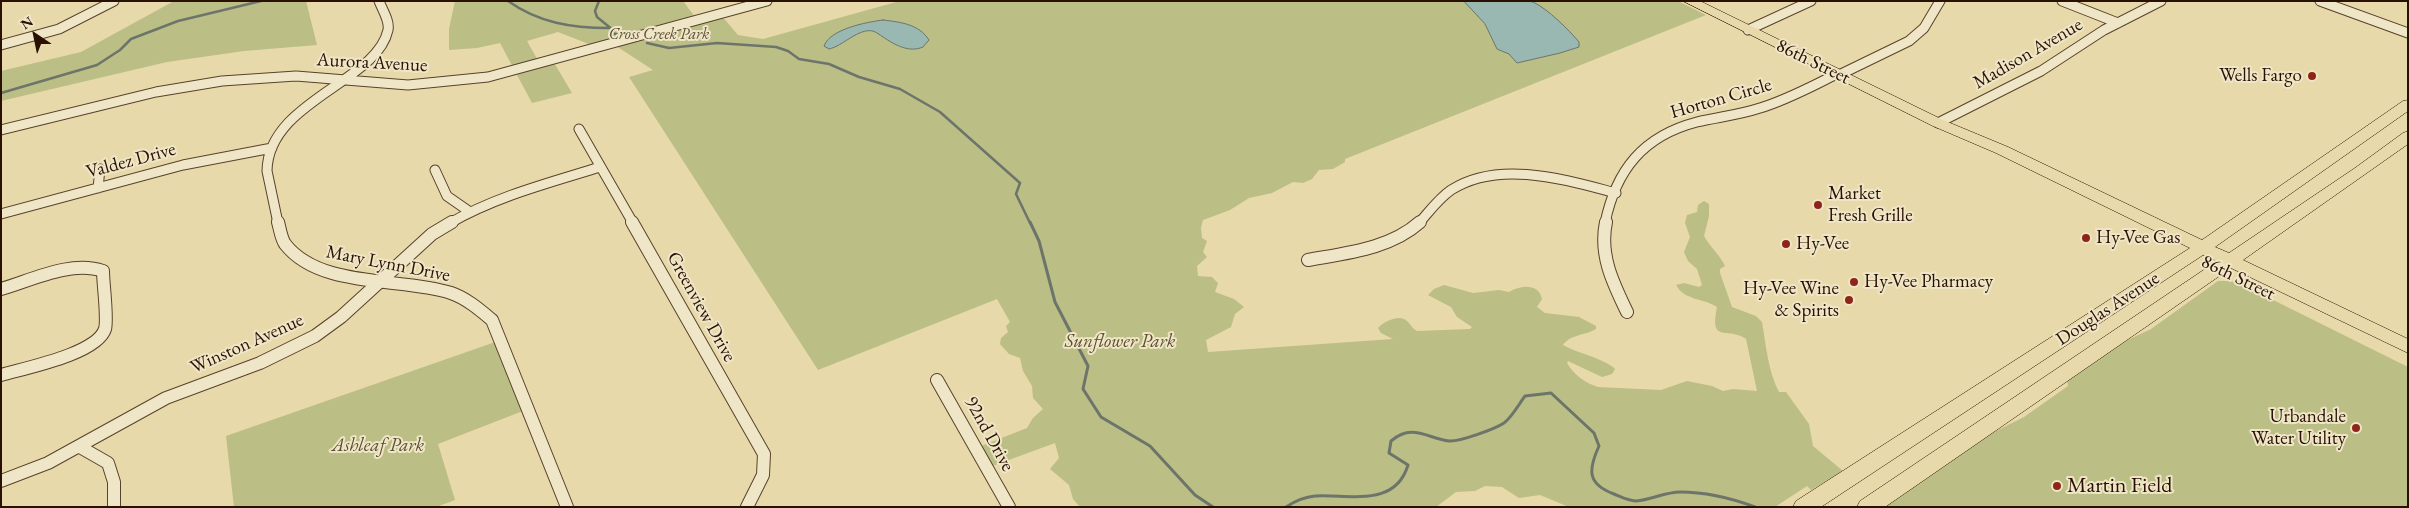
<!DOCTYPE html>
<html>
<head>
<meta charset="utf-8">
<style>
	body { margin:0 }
	#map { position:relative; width:2409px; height:508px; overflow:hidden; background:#e7d9aa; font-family:"EB Garamond",serif }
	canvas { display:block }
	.frame { position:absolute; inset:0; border:2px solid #291001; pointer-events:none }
	.north { position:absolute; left:10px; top:10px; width:50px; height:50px; -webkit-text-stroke:4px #efe6c8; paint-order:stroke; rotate:326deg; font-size:14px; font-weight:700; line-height:20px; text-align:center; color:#291001 }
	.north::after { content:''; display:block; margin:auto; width:18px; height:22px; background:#291001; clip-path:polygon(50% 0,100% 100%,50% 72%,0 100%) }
</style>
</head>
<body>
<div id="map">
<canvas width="2409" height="508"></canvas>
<div class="frame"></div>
<div class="north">N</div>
</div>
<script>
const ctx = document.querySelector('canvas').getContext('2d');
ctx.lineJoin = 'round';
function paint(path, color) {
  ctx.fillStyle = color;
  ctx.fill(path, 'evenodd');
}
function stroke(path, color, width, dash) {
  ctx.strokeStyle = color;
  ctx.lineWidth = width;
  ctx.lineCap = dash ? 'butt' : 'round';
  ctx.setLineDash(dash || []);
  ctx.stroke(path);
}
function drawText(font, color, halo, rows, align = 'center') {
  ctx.font = font + ' "EB Garamond",serif';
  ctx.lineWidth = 4;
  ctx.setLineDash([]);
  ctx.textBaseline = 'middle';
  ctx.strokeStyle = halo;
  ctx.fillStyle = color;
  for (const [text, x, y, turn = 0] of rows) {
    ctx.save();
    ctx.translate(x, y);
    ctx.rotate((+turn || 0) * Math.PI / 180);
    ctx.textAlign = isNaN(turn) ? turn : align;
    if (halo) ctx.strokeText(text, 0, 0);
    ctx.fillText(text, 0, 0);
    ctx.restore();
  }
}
const green = new Path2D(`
	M174,1H306L317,45L244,51L167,62L1,101V71L81,52Z
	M455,1H683L698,21L721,15L738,35L763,39L900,1H1678L1706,15L1345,159V162L1333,169L1319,170L1312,179L1303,183L1293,182L1272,193L1249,198L1230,210L1203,220L1201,228L1202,238L1207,241L1203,252L1207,257L1197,266L1198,276L1212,277L1218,283L1215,292L1234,299L1244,307L1235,314L1231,327L1206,340L1208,352L1393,339L1381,333L1378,328C1384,321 1401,313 1408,322C1412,326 1412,328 1417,331L1470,329L1472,327L1457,317L1451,307L1428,295L1434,289L1444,285L1473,293L1499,290L1509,292C1520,285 1539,283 1542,299L1537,307L1545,313L1579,317L1596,326V329C1584,336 1571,334 1563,345C1579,354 1597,356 1613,367L1615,369L1612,374L1602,377L1568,361L1567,363C1574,375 1585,383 1598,387L1661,390L1687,381L1712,386L1723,391L1733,389L1757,391L1746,339C1728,326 1709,345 1717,307C1704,298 1685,301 1676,285L1684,283L1699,287L1702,285L1697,269L1688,261L1684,252L1690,237L1685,223L1687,215L1697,212L1698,205L1704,201L1709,204V216L1704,236C1710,247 1720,255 1725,266L1720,269V273L1732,307L1756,316L1762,322C1766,345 1768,371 1779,392H1786L1809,424L1813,446L1843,471L1811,490L1807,486L1775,507H1569L1540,495L1519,498L1502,487L1485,486L1475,491L1456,492L1436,507H1080L1073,499L1069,485L1050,469L1059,458L1055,443L987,468L976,448L1027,428L1033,418L1043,409L1033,398L1032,386L1023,371L1020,358L1009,354L1000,344L1001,338L1008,332L1006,326L1010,322L997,299L818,370L629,77L653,70L613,44L599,48L558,32L527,41L540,64L553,61L572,93L532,103L500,43L477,48L449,50V29Z
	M2218,281H2231L2249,288L2408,367V507H1884L1980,439L2024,417L2068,386L2067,380L2115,346L2151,329Z
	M501,340L528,409L438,444L455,500L436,507H234L226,436Z`);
const water = new Path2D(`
	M1464,1C1477,1 1524,0 1533,2C1548,9 1569,30 1579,42V47L1560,53L1517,63L1509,54L1497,49L1485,24Z
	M883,20C900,22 919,24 929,40L923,47C909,53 895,45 883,37C880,35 876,32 873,31C858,28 843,46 829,49L824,46C830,29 867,22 883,20Z`);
const streamFar1 = new Path2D(`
	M508,1C539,23 572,28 609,28
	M599,1L595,11L597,17L613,30V33L618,35
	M647,43L669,48L717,43L776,47L788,51L799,59L829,64L859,77L900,89L940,112L1020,183L1016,194L1030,223
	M1,93L97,65L120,50L131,39L178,21L261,1`);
const stream = new Path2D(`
	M1030,222L1039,241L1055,302L1088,366L1083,389L1101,417L1150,446L1195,495L1213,507
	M1286,507C1295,501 1304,497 1315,496C1350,494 1395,508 1408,465L1389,453L1391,441C1412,423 1427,438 1449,441C1459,442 1495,429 1504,423C1512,417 1519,404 1525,396L1551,393L1594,433L1599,446C1588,470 1587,484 1614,494C1621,497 1628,501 1636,501C1651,500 1665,492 1680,492C1706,492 1731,498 1755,507`);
const streetFar1 = new Path2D(`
	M2062,1L2118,23
	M2320,1L2408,33
	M1748,30L1811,1
	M1,45L59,29L114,1
	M1839,75L1909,41L1924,28L1940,1
	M1938,123L2041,71L2104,30L2161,1
	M579,129L633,223
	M1,130L156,92L222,81L296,76L408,85L488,77L767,1
	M435,170L447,196L470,212
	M98,188L100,169
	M1,214L183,165L272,148
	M278,223L267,171C268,101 377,82 388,30C390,21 382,9 379,1
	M450,223C497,196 549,183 600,167
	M1419,223C1429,212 1438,199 1451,190C1499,159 1566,180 1616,193
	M1605,223C1616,170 1643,136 1697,122C1718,117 1739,115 1760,108C1787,100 1812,86 1837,74`);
const street = new Path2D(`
	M278,222C280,229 281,238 285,244C320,289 401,277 451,293C466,298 480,310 492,320L567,507
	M632,222L764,454L763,475L747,507
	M1606,222C1599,255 1613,283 1627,312
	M1308,260C1346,253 1390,249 1420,222
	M1,289C32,280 71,260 103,271C103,284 108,318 105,329C97,354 25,368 1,375
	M937,380L1009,507
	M80,447L108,463L114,482V507
	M1,481L48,463L166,398L260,363L315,336L341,317L432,234L452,222`);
const primary = new Path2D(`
	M1683,1H1700L1943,120L2008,147L2202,240L2403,101L2408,100V111L2215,247L2229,253L2355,168L2403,133L2408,131V144L2243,260L2408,339V353L2231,268L1885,507H1857L1860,501L2217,261L2203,255L1821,507H1793L1796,501L2190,248L1996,153L1933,126Z`);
const markers = [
	[2312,76,5,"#8f2418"],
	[1818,205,5,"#8f2418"],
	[2086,238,5,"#8f2418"],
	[1786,244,5,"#8f2418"],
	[1854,282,5,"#8f2418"],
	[1849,300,5,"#8f2418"],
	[2356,428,5,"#8f2418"],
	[2057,486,5,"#8f2418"]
];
const farParknames = [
	["Cross Creek Park",659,35]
];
const streetNames = [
	["Madison Avenue",2028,54,-30],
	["86th Street",1813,62,26],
	["Aurora Avenue",372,63,3],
	["Horton Circle",1721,99,-16],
	["Valdez Drive",131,161,-15],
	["Mary Lynn Drive",388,264,11],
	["86th Street",2238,278,26],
	["Greenview Drive",701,307,61],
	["Douglas Avenue",2108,309,-33],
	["Winston Avenue",247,344,-24],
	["92nd Drive",989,434,61]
];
const poiNames = [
	["Wells Fargo",2302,76,"right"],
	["Market",1828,194],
	["Fresh Grille",1828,216],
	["Hy-Vee Gas",2096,238],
	["Hy-Vee",1796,244],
	["Hy-Vee Pharmacy",1864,282],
	["Hy-Vee Wine",1839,289,"right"],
	["& Spirits",1839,311,"right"],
	["Urbandale",2346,417,"right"],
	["Water Utility",2346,439,"right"]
];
const parkNames = [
	["Sunflower Park",1120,342],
	["Ashleaf Park",378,446]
];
const nearPoinames = [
	["Martin Field",2067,486]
];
paint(green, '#bbbe85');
paint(water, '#9ab8b2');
stroke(water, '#6d756b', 1);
stroke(streamFar1, '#6d756b', 2.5);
stroke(stream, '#6d756b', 3);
stroke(streetFar1, '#58422b', 11);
stroke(street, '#58422b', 14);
stroke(primary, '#291001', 1);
stroke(streetFar1, '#efe6c8', 9);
stroke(street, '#efe6c8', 12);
paint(primary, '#e7d9aa');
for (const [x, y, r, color] of markers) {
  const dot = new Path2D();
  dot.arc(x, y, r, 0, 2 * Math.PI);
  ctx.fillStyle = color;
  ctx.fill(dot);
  stroke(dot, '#efe6c8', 2);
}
drawText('italic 16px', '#5c4d2f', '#efe6c8', farParknames);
drawText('19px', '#291001', '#efe6c8', streetNames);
drawText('19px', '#291001', '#efe6c8', poiNames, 'left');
drawText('italic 19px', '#5c4d2f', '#efe6c8', parkNames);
drawText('22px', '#291001', '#efe6c8', nearPoinames, 'left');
</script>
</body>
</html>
